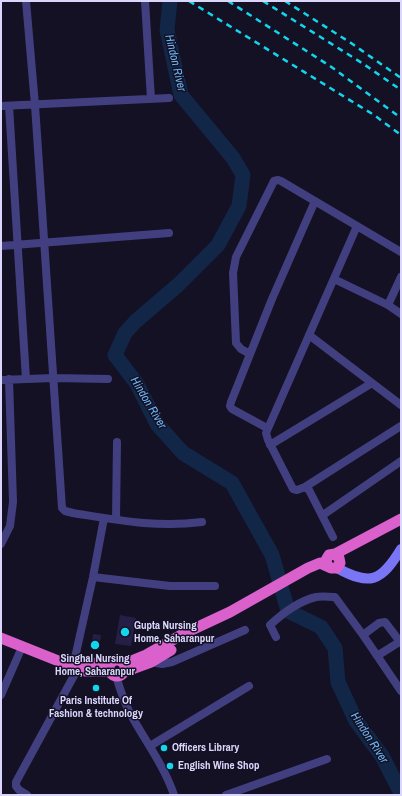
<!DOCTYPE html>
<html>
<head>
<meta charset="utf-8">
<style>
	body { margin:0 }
	#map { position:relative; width:402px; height:796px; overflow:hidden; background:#141124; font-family:"Archivo Narrow",sans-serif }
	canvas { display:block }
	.frame { position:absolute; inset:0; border:2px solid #dbd7fc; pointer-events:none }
</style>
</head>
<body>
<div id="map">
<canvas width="402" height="796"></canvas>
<div class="frame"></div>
</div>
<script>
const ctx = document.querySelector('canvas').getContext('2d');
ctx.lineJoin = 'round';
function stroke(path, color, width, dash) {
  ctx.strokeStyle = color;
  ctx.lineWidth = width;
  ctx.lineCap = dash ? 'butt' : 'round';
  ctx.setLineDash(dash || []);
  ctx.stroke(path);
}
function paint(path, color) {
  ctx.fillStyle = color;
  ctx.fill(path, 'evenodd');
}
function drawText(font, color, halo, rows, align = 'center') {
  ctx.font = font + ' "Archivo Narrow",sans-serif';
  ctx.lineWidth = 3;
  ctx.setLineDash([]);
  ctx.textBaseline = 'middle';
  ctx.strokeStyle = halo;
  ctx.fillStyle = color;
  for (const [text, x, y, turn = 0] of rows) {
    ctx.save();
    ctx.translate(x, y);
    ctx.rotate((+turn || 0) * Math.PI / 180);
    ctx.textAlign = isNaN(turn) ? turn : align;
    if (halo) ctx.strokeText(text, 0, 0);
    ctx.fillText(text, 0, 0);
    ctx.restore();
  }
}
const river = new Path2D(`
	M170,1L167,30L181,95L233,158L243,175L239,206L218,245L178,285L136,321L125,333L115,355L137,384L157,424L183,453L232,483L272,555L288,611L321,627L335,648L338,682L356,721L382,756L401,793`);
const building = new Path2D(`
	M120,615L136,618L131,646L115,644Z
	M93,634L101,635L99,649L91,648Z`);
const minor = new Path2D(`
	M26,1L35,105L62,508L65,511L73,513C117,520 157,528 202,522
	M145,1L151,99
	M1,106L169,98
	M9,106L26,379
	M1,246L169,233
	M334,279L388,305L401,314
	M388,305L401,277
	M309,335L401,405
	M250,354L241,349L236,343L233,273L236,257L274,181L278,180L281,181L401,252
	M1,380L53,378L108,379
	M267,428L232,409L230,406L231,402L272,299L315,201
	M270,445L372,383
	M305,487L401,426
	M323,515L401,461
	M116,519L117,442
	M333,537L309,490L305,487L297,490L293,489L268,440L266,433L357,226
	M1,544L10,526L13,502L9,379
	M93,577L170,586H215
	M363,635L379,623L385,622L401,643
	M276,637L270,625C283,613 299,601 316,597C322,596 329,597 335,597L363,635L401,691
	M377,656L401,641
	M74,662L93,577L104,518
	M151,662L162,664L172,662L245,630
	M116,676C120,689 124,702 130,713C145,741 164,765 174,795
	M1,695L22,647
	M150,746L249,686
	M27,795L19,790L16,786V782L77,670
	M226,795L327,759`);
const secondary = new Path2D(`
	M337,568C370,586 381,582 401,549`);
const trunk = new Path2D(`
	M335,554L401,519
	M1,638L61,662L72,668L85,671H110
	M109 668a8 8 0 1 1 16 0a8 8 0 1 1-16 0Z
	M68,662L106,664
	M124,664L146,655L183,634L230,612L308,568L320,563L331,568H337L340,563L339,558L335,554L329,555L326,560L327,565
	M129,670L151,662L171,650`);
const rail = new Path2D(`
	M189,1L374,115L401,135
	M228,1L330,66L401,118
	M263,1L362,63L401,90
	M285,1L351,43L401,78`);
const markers = [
	[125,632,5,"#11d6ed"],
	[95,645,5,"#11d6ed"],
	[96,688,4,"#11d6ed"],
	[164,748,4,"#11d6ed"],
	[170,766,4,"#11d6ed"]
];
const poiNames = [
	["Gupta Nursing",134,626],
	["Home, Saharanpur",134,639],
	["Singhal Nursing",95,659,"center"],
	["Home, Saharanpur",95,672,"center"],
	["Paris Institute Of",96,701,"center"],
	["Fashion & technology",96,714,"center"],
	["Officers Library",172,748],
	["English Wine Shop",178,766]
];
const waterNames = [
	["Hindon River",175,63,77],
	["Hindon River",148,403,59],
	["Hindon River",369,738,57]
];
stroke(river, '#122647', 15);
paint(building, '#261e44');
stroke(minor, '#423f80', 8);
stroke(secondary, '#7975f5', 10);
stroke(trunk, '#da60cc', 11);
stroke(rail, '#11d6ed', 2.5, [6, 5]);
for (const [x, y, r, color] of markers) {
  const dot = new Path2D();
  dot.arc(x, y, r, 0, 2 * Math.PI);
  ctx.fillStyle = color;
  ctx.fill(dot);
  stroke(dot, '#141124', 1.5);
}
drawText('bold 11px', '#dbd7fc', '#141124', poiNames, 'left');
drawText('italic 12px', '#6db5f4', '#141124', waterNames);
</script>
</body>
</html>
